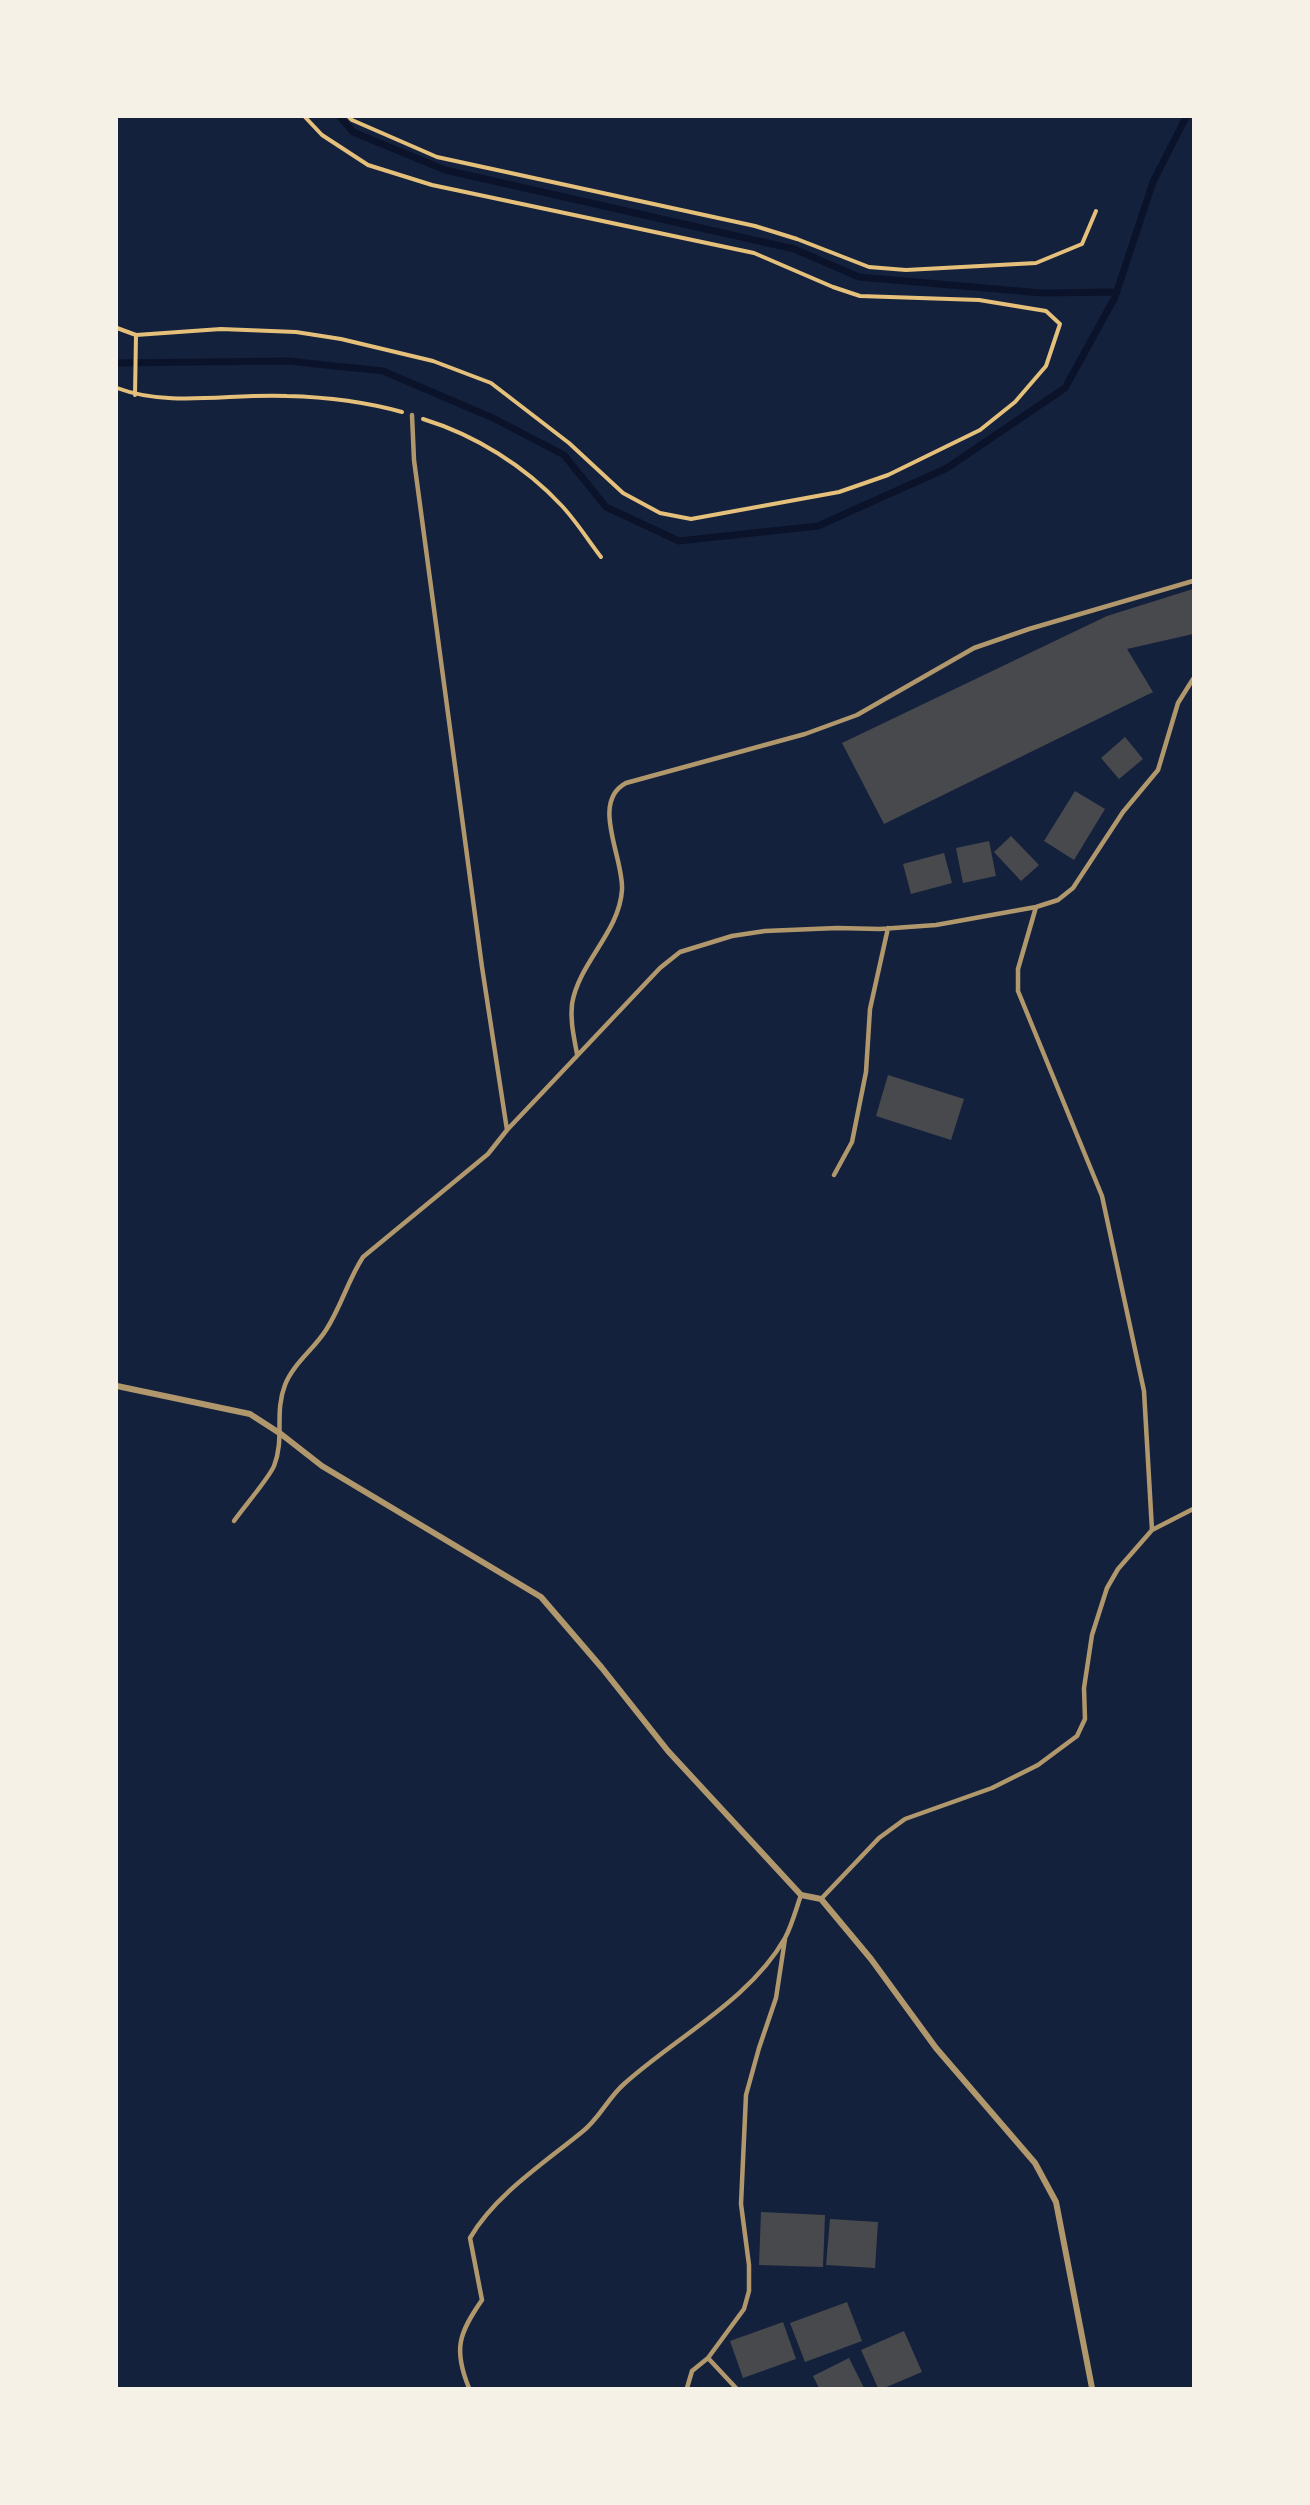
<!DOCTYPE html>
<html>
<head>
<meta charset="utf-8">
<style>
	body { margin:0 }
	#map { position:relative; width:1310px; height:2505px; overflow:hidden; background:#14213d; font-family:"Public Sans",sans-serif }
	canvas { display:block }
	.frame { position:absolute; inset:0; border:118px solid #f6f1e7; pointer-events:none }
</style>
</head>
<body>
<div id="map">
<canvas width="1310" height="2505"></canvas>
<div class="frame"></div>
</div>
<script>
const ctx = document.querySelector('canvas').getContext('2d');
ctx.lineJoin = 'round';
function stroke(path, color, width, dash) {
  ctx.strokeStyle = color;
  ctx.lineWidth = width;
  ctx.lineCap = dash ? 'butt' : 'round';
  ctx.setLineDash(dash || []);
  ctx.stroke(path);
}
function paint(path, color) {
  ctx.fillStyle = color;
  ctx.fill(path, 'evenodd');
}
const stream = new Path2D(`
	M340,117L353,132L445,170L794,249L859,277L1042,293L1117,292
	M117,363L288,361L383,371L493,418L564,455L606,507L679,541L818,526L947,468L1065,388L1115,297L1153,182L1186,117`);
const building = new Path2D(`
	M1193,589V634L1127,649L1153,692L884,824L842,743L1107,616Z
	M1125,737L1143,759L1119,779L1101,758Z
	M1075,791L1105,809L1074,860L1044,841Z
	M1011,836L1039,865L1021,881L994,852Z
	M989,841L996,876L963,883L956,848Z
	M944,853L952,883L911,894L903,864Z
	M888,1075L964,1099L951,1140L876,1116Z
	M761,2212L825,2215L823,2267L759,2265Z
	M830,2219L878,2222L875,2268L826,2265Z
	M847,2302L862,2341L805,2362L790,2323Z
	M783,2322L796,2359L743,2378L730,2341Z
	M904,2331L922,2372L884,2388H878L861,2350Z
	M849,2358L864,2388H819L813,2376Z`);
const path = new Path2D(`
	M349,117L352,120L437,157L755,226L797,239L869,267L906,270L1036,263L1082,244L1096,211
	M117,328L136,335L221,329L296,332L341,339L433,361L491,383L569,443L623,493L660,513L691,519L839,492L888,475L980,430L1015,402L1046,366L1060,324L1046,311L979,300L860,296L833,287L754,253L432,185L368,165L322,135L305,117
	M117,388C170,408 232,393 287,396C325,397 366,402 402,412
	M135,395L136,335
	M423,419C475,435 525,466 562,506C576,521 588,540 601,557`);
const service = new Path2D(`
	M412,415L414,460L482,967L507,1130
	M1036,907L1018,969V991L1102,1196L1144,1391L1152,1530
	M577,1054C574,1037 570,1021 572,1004C579,962 619,933 622,890C624,858 590,802 626,783L805,734L857,715L974,648L1029,629L1193,581
	M834,1175L852,1142L866,1072L870,1009L888,928
	M234,1521C243,1508 269,1478 274,1466C285,1438 274,1413 285,1385C293,1364 314,1349 326,1330C341,1307 348,1280 363,1257L488,1154L507,1130L660,968L680,952L732,936L765,931L837,928L880,929L936,925L1036,907L1058,900L1073,888L1123,812L1158,770L1178,703L1193,679
	M821,1899L879,1838L905,1819L992,1788L1038,1765L1077,1736L1085,1719L1084,1688L1092,1635L1107,1588L1118,1569L1152,1530L1193,1509
	M708,2358L736,2388
	M469,2388C453,2349 459,2333 482,2300L470,2238C495,2195 544,2163 582,2132C599,2119 608,2098 624,2084C676,2037 750,2000 785,1938C792,1925 796,1909 801,1895
	M687,2388L692,2371L708,2358L744,2309L749,2291V2265L741,2204L746,2095L759,2048L776,1998L785,1939`);
const minor = new Path2D(`
	M117,1386L250,1414L281,1434L322,1466L541,1597L602,1668L668,1751L801,1895L821,1899L871,1959L936,2048L1035,2163L1056,2202L1092,2388`);
stroke(stream, '#0b132b', 7);
paint(building, '#48494c');
stroke(path, '#e5c07b', 4);
stroke(service, '#b1986c', 4.5);
stroke(minor, '#b1986c', 6);
</script>
</body>
</html>
